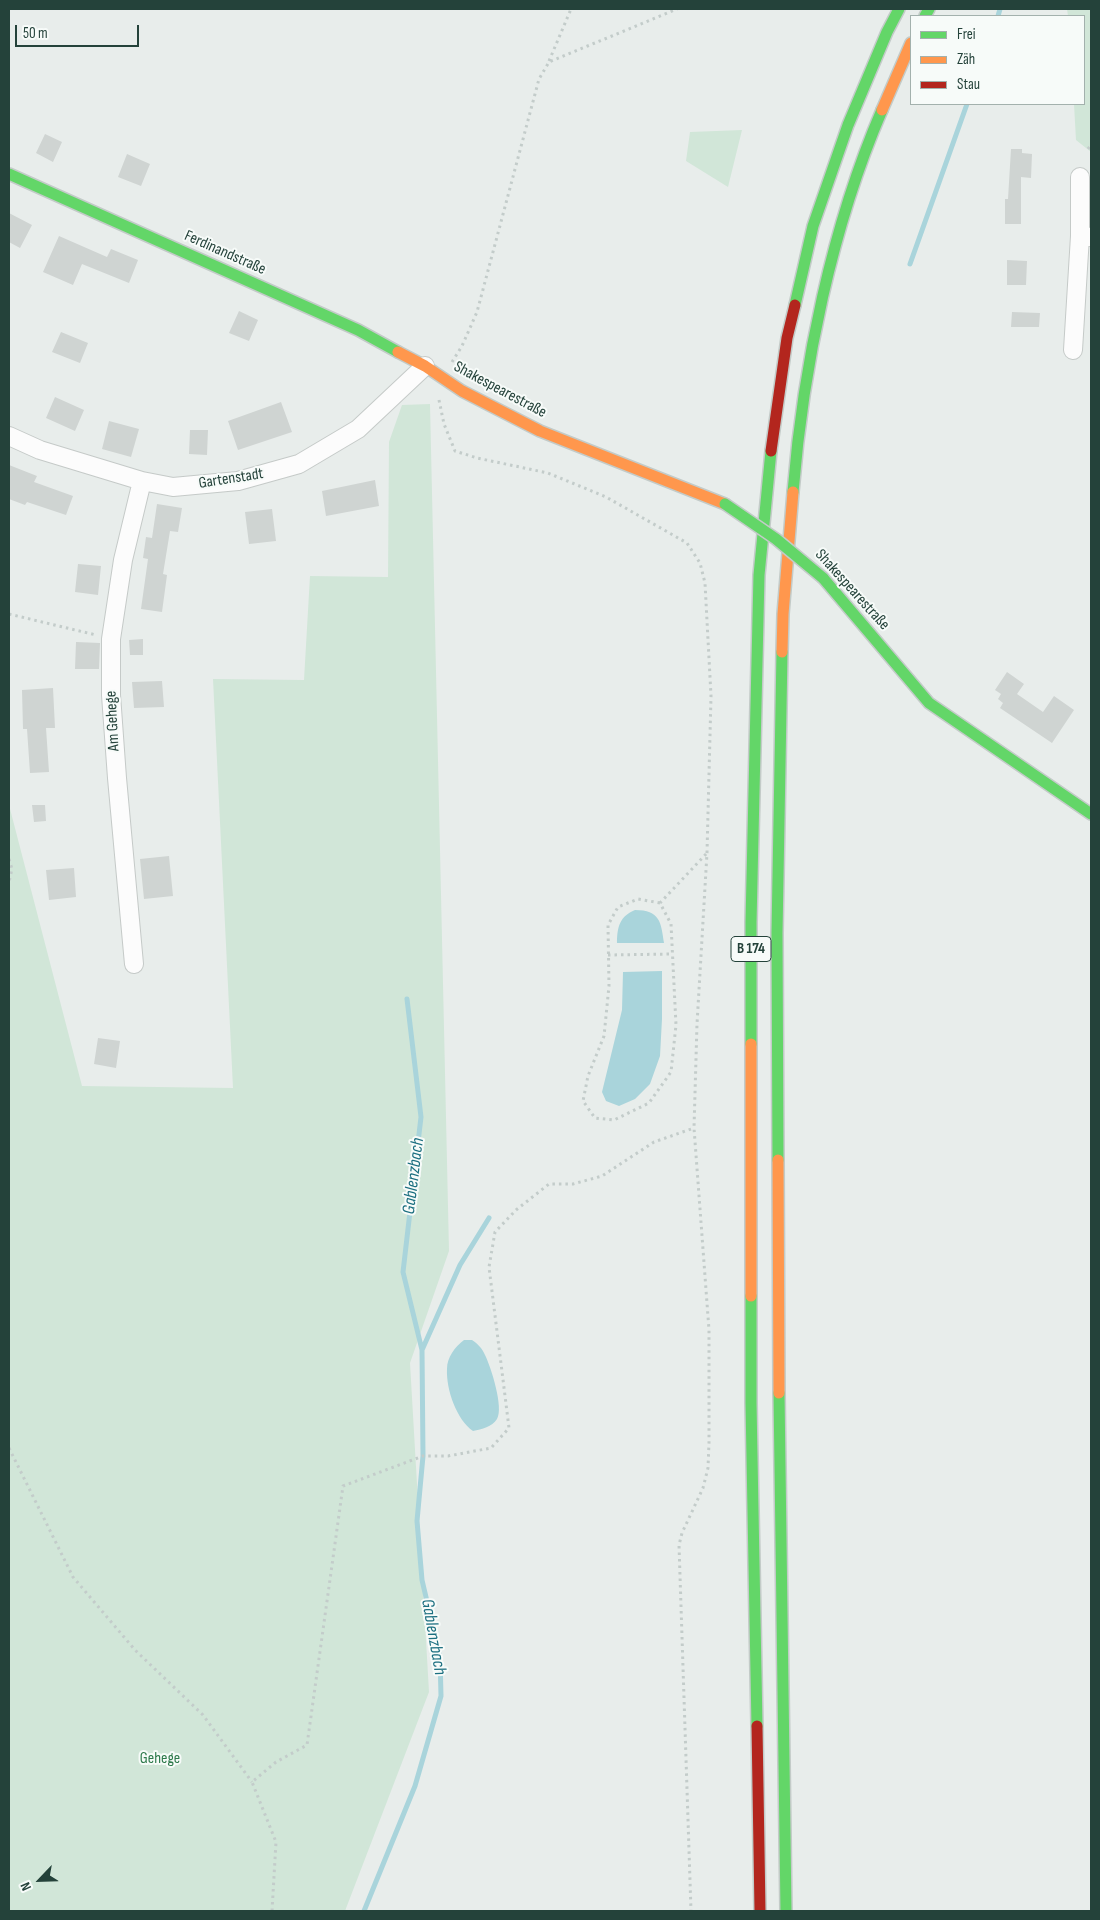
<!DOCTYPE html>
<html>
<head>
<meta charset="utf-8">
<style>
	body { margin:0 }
	#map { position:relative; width:1100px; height:1920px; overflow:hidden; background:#e8edeb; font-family:"Sofia Sans Condensed",sans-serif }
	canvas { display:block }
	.frame { position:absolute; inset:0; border:10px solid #24423a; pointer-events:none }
	.legend { position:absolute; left:910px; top:15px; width:175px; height:90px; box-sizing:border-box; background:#f7fbf9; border:1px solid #a3b1ad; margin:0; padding:6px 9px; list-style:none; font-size:15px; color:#24423a }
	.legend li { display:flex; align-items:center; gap:10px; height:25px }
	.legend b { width:25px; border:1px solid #a3b1ad }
	.north { position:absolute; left:15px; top:1855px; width:50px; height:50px; -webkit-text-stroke:4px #f7fbf9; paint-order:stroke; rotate:246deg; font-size:14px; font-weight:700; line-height:20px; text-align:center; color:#24423a }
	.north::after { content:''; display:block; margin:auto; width:18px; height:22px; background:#24423a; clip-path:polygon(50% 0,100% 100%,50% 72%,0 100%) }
	.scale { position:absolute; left:15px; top:25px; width:124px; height:22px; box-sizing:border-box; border:2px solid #24423a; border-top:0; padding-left:6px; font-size:15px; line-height:18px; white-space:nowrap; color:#24423a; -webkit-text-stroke:4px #f7fbf9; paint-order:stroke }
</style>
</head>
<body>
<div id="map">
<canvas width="1100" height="1920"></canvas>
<div class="frame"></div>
<ul class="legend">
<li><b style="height:6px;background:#63d668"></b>Frei</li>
<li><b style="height:6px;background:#ff974d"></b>Zäh</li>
<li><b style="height:6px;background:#b3261e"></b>Stau</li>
</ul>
<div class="north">N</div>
<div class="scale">50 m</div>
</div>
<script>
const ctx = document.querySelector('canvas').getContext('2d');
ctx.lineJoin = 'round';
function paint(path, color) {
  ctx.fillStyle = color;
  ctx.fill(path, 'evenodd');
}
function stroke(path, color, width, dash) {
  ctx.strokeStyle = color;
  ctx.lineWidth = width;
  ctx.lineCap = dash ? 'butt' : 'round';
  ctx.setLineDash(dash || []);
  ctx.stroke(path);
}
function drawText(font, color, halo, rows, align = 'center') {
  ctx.font = font + ' "Sofia Sans Condensed",sans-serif';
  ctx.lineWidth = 4;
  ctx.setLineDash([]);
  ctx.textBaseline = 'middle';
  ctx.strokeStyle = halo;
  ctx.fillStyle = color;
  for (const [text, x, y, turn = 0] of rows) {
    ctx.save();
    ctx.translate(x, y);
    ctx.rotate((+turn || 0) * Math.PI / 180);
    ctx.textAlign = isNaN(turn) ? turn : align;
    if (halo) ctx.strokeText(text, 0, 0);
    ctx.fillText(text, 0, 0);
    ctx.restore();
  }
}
const green = new Path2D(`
	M1067,9H1091V152L1076,140L1074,104H1084V16H1068Z
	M742,130L728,187L686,161L690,132Z
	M430,404L449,1251L410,1363L429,1692L345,1911H9V805L82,1086L233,1088L213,679L304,680L310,576L388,577L389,442L402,405Z`);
const water = new Path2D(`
	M635,910C660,910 661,922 664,943H617C617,927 620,916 635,910Z
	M662,971V1019L660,1056L650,1084L635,1099L619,1106L606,1101L602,1092L622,1010L623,972Z
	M464,1340H472C478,1344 482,1348 485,1355C491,1367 504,1408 497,1419C492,1427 482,1429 473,1431C457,1420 446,1390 447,1369C447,1357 455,1347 464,1340Z`);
const stream = new Path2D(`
	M998,16L1000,9
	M910,264L967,104
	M422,1350L460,1265L489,1218
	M364,1911L415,1786L441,1696L440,1657L422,1580L417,1521L423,1456L422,1350L403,1272L421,1117L407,999`);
const building = new Path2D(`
	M45,134L62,142L53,162L36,153Z
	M1011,149H1022V153L1032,154L1031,178L1021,177V224H1005V199H1008Z
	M127,154L150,164L141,186L118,177Z
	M9,213L32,225L20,248L9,242Z
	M59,236L107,257L111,249L138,260L129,283L82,264L73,285L43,272Z
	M1007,260L1027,261L1026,285H1007Z
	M239,311L258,320L249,341L229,333Z
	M1012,312L1040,313L1039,327H1011Z
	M61,332L88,343L80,363L52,352Z
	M55,397L84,410L75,431L46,418Z
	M281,402L292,432L238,450L228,421Z
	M109,421L139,429L131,457L102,449Z
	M190,430H208L207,455L189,454Z
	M9,465L37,476L34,482L73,496L66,515L27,502L25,505L9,499Z
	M375,480L379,506L326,516L322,491Z
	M157,504L182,508L178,532L170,531L163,574L167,575L162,612L141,609L148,559L143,558L146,537L152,538Z
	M272,509L276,541L249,544L245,512Z
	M78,564L101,566L98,595L75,592Z
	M143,639V655H130L129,640Z
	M76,642L100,643L99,669H75Z
	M1007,672L1024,684L1017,694L1043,712L1054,696L1074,710L1052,743L1000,708L1003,703L998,699L1001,694L995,690Z
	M162,681L164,707L134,708L132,682Z
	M53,688L55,728H46L49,772L30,773L27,729H23L22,690Z
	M32,805H45L46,821L34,822Z
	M169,856L173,896L144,899L140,859Z
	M74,868L76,897L49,900L46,870Z
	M98,1038L120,1041L116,1068L94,1064Z`);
const path = new Path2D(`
	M549,61L571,9
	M1088,149L1091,145
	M452,362L462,346L477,312L539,79L549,62L677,9
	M439,400L444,424L455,451L477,458L548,473L606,497L687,543L700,563L705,583L711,696L707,853L697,1024L694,1128L709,1330V1443L708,1468L703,1488L682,1533L679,1545L691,1911
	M9,614L96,635
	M9,859L12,869L9,882
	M660,903L638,899L618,907L608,925L609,986L604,1036L588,1076L583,1101L595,1118L614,1120L649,1103L671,1072L676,1025L671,924L660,903L707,853
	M608,955L673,954
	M9,1448L73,1577L135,1650L203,1715L252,1782
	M272,1911L276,1842L252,1782L276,1762L307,1745L343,1486L423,1456H448L491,1448L509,1428L489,1267L495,1232L516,1210L549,1184H573L602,1176L654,1142L694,1128`);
const street = new Path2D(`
	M1080,177V236
	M1073,350L1080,236L1091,237
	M9,436L40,450L142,481L173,487L238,481L299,464L358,429L425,366
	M134,964L117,778L111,695V639L123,560L142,481`);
const fast = new Path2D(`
	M925,16L929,9
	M9,174L358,330L398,352
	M795,305L813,226L848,125L887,32L899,9
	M793,492C803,366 832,226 882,110
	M823,578L929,703L1091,814
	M751,1044V922L759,575L771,451
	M778,1160L777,933L782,652
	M751,1296V1403L757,1726
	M779,1393L786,1911`);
const slow = new Path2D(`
	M882,110L911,43
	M398,352L425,366L462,391L540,431L725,504
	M782,652L783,614L793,492
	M751,1044V1296
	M778,1160L779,1393`);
const jam = new Path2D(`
	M771,451L787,338L795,305
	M757,1726L760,1911`);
const fastBridge = new Path2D(`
	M725,504L776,539L823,578`);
const shields = [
	[751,949,40]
];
const shieldNames = [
	["B 174",751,949]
];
const streetNames = [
	["Ferdinandstraße",225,253,24],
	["Shakespearestraße",500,390,28],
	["Gartenstadt",231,479,-9],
	["Shakespearestraße",852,590,48],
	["Am Gehege",113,721,-93]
];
const parkNames = [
	["Gehege",160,1759]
];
const waterNames = [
	["Gablenzbach",414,1176,-83],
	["Gablenzbach",433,1637,80]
];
paint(green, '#d1e6d8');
paint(water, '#a9d4db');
stroke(stream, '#a9d4db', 5);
paint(building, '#cfd4d2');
stroke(street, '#c5cac8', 20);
stroke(fast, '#c3cbc8', 14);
stroke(slow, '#c3cbc8', 14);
stroke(jam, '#c3cbc8', 14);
stroke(path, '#c3ccca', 3, [2.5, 4]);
stroke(street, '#fcfcfc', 18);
stroke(fast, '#63d668', 11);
stroke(slow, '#ff974d', 11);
stroke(jam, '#b3261e', 11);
stroke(fastBridge, '#c3cbc8', 14, []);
stroke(fastBridge, '#63d668', 11);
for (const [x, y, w] of shields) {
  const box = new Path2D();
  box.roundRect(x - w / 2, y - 12.5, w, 25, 4);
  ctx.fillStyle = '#f7fbf9';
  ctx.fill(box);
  stroke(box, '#24423a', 1);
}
drawText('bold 15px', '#24423a', null, shieldNames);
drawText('16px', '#24423a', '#f7fbf9', streetNames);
drawText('16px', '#2d7a4b', '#f7fbf9', parkNames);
drawText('italic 18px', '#1c6f80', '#f7fbf9', waterNames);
</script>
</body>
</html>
